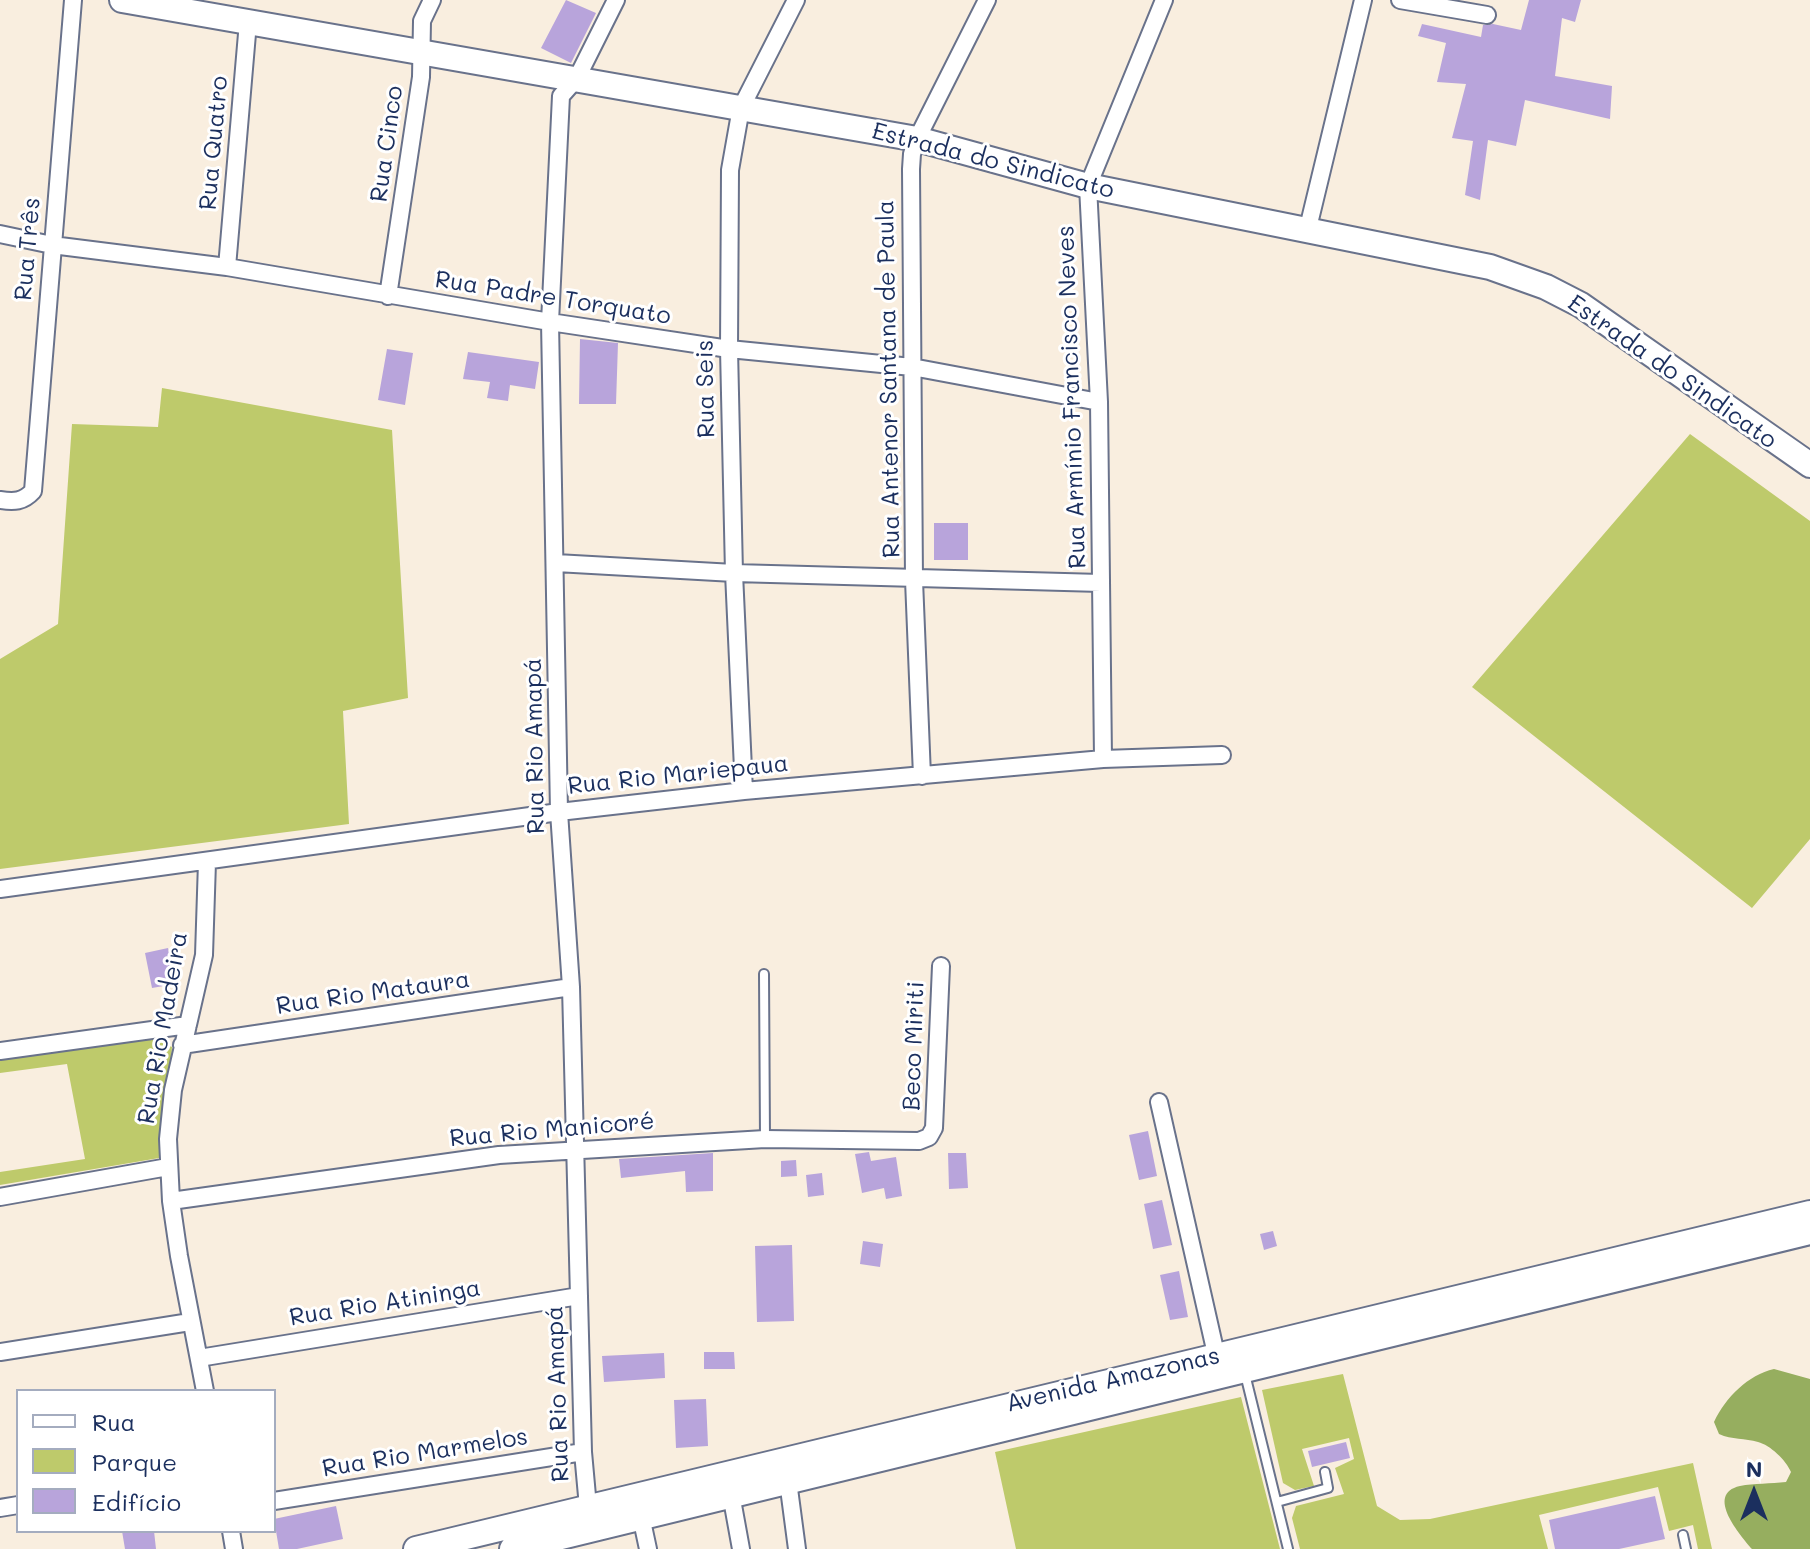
<!DOCTYPE html>
<html>
<head>
<meta charset="utf-8">
<style>
	body { margin:0 }
	#map { position:relative; width:1810px; height:1549px; overflow:hidden; background:#f9eedf; font-family:Mali,sans-serif }
	canvas { display:block }
	.legend { position:absolute; left:16px; top:1389px; width:260px; height:144px; box-sizing:border-box; background:#fff; border:2px solid #a4acbf; margin:0; padding:10px 14px; list-style:none; font-size:24px; color:#1b2f5e }
	.legend li { display:flex; align-items:center; gap:16px; height:40px }
	.legend b { width:40px; border:2px solid #a4acbf }
	.north { position:absolute; left:1714px; top:1453px; width:80px; height:80px; -webkit-text-stroke:6px #fff; paint-order:stroke; rotate:0deg; font-size:22px; font-weight:700; line-height:32px; text-align:center; color:#1b2f5e }
	.north::after { content:''; display:block; margin:auto; width:28px; height:36px; background:#1b2f5e; clip-path:polygon(50% 0,100% 100%,50% 72%,0 100%) }
</style>
</head>
<body>
<div id="map">
<canvas width="1810" height="1549"></canvas>
<ul class="legend">
<li><b style="height:10px;background:#fff"></b>Rua</li>
<li><b style="height:22px;background:#beca6b"></b>Parque</li>
<li><b style="height:22px;background:#b8a4db"></b>Edifício</li>
</ul>
<div class="north">N</div>
</div>
<script>
const ctx = document.querySelector('canvas').getContext('2d');
ctx.lineJoin = 'round';
function paint(path, color) {
  ctx.fillStyle = color;
  ctx.fill(path, 'evenodd');
}
function stroke(path, color, width, dash) {
  ctx.strokeStyle = color;
  ctx.lineWidth = width;
  ctx.lineCap = dash ? 'butt' : 'round';
  ctx.setLineDash(dash || []);
  ctx.stroke(path);
}
function drawText(font, color, halo, rows, align = 'center') {
  ctx.font = font + ' Mali,sans-serif';
  ctx.lineWidth = 6;
  ctx.setLineDash([]);
  ctx.textBaseline = 'middle';
  ctx.strokeStyle = halo;
  ctx.fillStyle = color;
  for (const [text, x, y, turn = 0] of rows) {
    ctx.save();
    ctx.translate(x, y);
    ctx.rotate((+turn || 0) * Math.PI / 180);
    ctx.textAlign = isNaN(turn) ? turn : align;
    if (halo) ctx.strokeText(text, 0, 0);
    ctx.fillText(text, 0, 0);
    ctx.restore();
  }
}
const green = new Path2D(`
	M162,388L392,430L408,698L343,711L349,824L0,869V659L58,624L72,424L158,427Z
	M1690,434L1810,521V839L1752,908L1472,687Z
	M150,1037L172,1047L165,1157L0,1185V1172L85,1159L67,1064L0,1073V1058Z
	M1343,1374L1377,1506L1400,1520L1430,1519L1693,1463L1712,1549H1698L1693,1525L1669,1531L1658,1487L1539,1515L1548,1549H1300L1292,1518L1296,1506L1344,1494L1335,1468L1354,1459L1349,1438L1302,1449L1314,1486L1295,1490L1283,1483L1262,1390Z
	M1241,1397L1280,1549H1016L995,1452Z`);
const forest = new Path2D(`
	M1774,1369L1810,1379V1549H1752C1741,1536 1704,1494 1740,1486C1754,1483 1771,1484 1786,1482L1791,1472C1786,1460 1770,1445 1758,1442C1745,1438 1732,1440 1719,1434L1714,1422C1726,1397 1748,1375 1774,1369Z`);
const building = new Path2D(`
	M566,0L596,13L571,63L541,48Z
	M1529,0H1581L1575,22L1562,18L1555,76L1612,86L1610,119L1525,100L1516,146L1488,140L1480,200L1465,195L1473,141L1452,138L1466,84L1437,82L1446,43L1418,36L1422,24L1481,37L1483,25L1493,24L1521,30Z
	M580,339L618,343L616,404H579Z
	M387,349L413,353L405,405L378,400Z
	M468,352L539,362L535,389L510,385L508,401L487,398L490,382L463,379Z
	M934,523H968V560H934Z
	M168,948L175,984L152,988L145,953Z
	M1148,1131L1157,1176L1139,1180L1129,1135Z
	M869,1152L871,1161L896,1157L902,1196L886,1199L884,1188L862,1193L855,1154Z
	M713,1153V1191L686,1192L685,1171L621,1178L619,1159Z
	M948,1153H966L968,1188L949,1189Z
	M796,1160L797,1176L781,1177V1161Z
	M822,1173L824,1195L808,1197L806,1175Z
	M1162,1200L1172,1245L1153,1249L1144,1204Z
	M1273,1231L1277,1246L1264,1250L1260,1234Z
	M863,1241L883,1244L880,1267L860,1264Z
	M792,1245L794,1321L757,1322L755,1246Z
	M1179,1271L1188,1317L1170,1320L1160,1275Z
	M704,1352H734L735,1369H704Z
	M664,1353L665,1378L604,1382L602,1356Z
	M706,1399L708,1446L676,1448L674,1400Z
	M1346,1442L1350,1458L1312,1467L1308,1451Z
	M1655,1496L1665,1539L1619,1549H1555L1549,1520Z
	M336,1506L343,1539L297,1549H279L274,1519Z
	M122,1531H154L156,1549H125Z`);
const lane = new Path2D(`
	M764,974L765,1139
	M1245,1374L1288,1549
	M1277,1502L1328,1488L1325,1472
	M1683,1535L1686,1549`);
const street = new Path2D(`
	M1400,0L1487,15
	M1307,232L1363,0
	M0,234L52,245L227,267L550,322L729,349L912,367L1099,402
	M227,267L248,22
	M388,296L421,77L422,21L432,0
	M0,500C14,502 23,502 33,491L73,0
	M556,563L734,573L1101,583
	M1103,759L1099,402L1088,186L1164,0
	M922,776L914,580L911,169L912,154L917,139L987,0
	M744,791L734,573L729,349L730,170L741,108L796,0
	M0,889L559,812L744,791L1103,759L1222,755
	M182,1045L571,987
	M0,1051L188,1025
	M1159,1102L1216,1354
	M0,1197L168,1167
	M171,1201L499,1155L765,1139L919,1141L929,1137L934,1128L941,966
	M0,1352L190,1322
	M199,1358L579,1296
	M205,1391L179,1256L171,1201L168,1139L173,1090L204,955L207,862
	M788,1481L797,1549
	M731,1494L741,1549
	M274,1501L583,1452
	M588,1507L583,1452L571,987L559,812L550,322L561,96L577,78L616,0
	M639,1507L648,1549
	M0,1508L18,1505
	M231,1531L234,1549`);
const secondary = new Path2D(`
	M122,0L917,139L1088,186L1490,267L1546,287L1581,305L1810,465
	M416,1549L1810,1213
	M512,1549L1810,1232`);
const streetNames = [
	["Rua Quatro",214,143,-85],
	["Rua Cinco",387,144,-82],
	["Estrada do Sindicato",993,161,14],
	["Rua Três",28,249,-85],
	["Rua Padre Torquato",553,298,9],
	["Estrada do Sindicato",1672,372,35],
	["Rua Antenor Santana de Paula",889,379,-91],
	["Rua Seis",706,389,-91],
	["Rua Armínio Francisco Neves",1072,397,-92],
	["Rua Rio Amapá",535,746,-91],
	["Rua Rio Mariepaua",678,775,-6],
	["Rua Rio Mataura",373,993,-8],
	["Rua Rio Madeira",163,1028,-80],
	["Beco Miriti",914,1046,-88],
	["Rua Rio Manicoré",552,1130,-5],
	["Rua Rio Atininga",385,1303,-9],
	["Avenida Amazonas",1113,1380,-13],
	["Rua Rio Amapá",558,1394,-92],
	["Rua Rio Marmelos",425,1453,-9]
];
paint(green, '#beca6b');
paint(forest, '#96ae5f');
paint(building, '#b8a4db');
stroke(lane, '#69728b', 12);
stroke(street, '#69728b', 20);
stroke(secondary, '#69728b', 28);
stroke(lane, '#fff', 8);
stroke(street, '#fff', 16);
stroke(secondary, '#fff', 24);
drawText('24px', '#1b2f5e', '#fff', streetNames);
</script>
</body>
</html>
